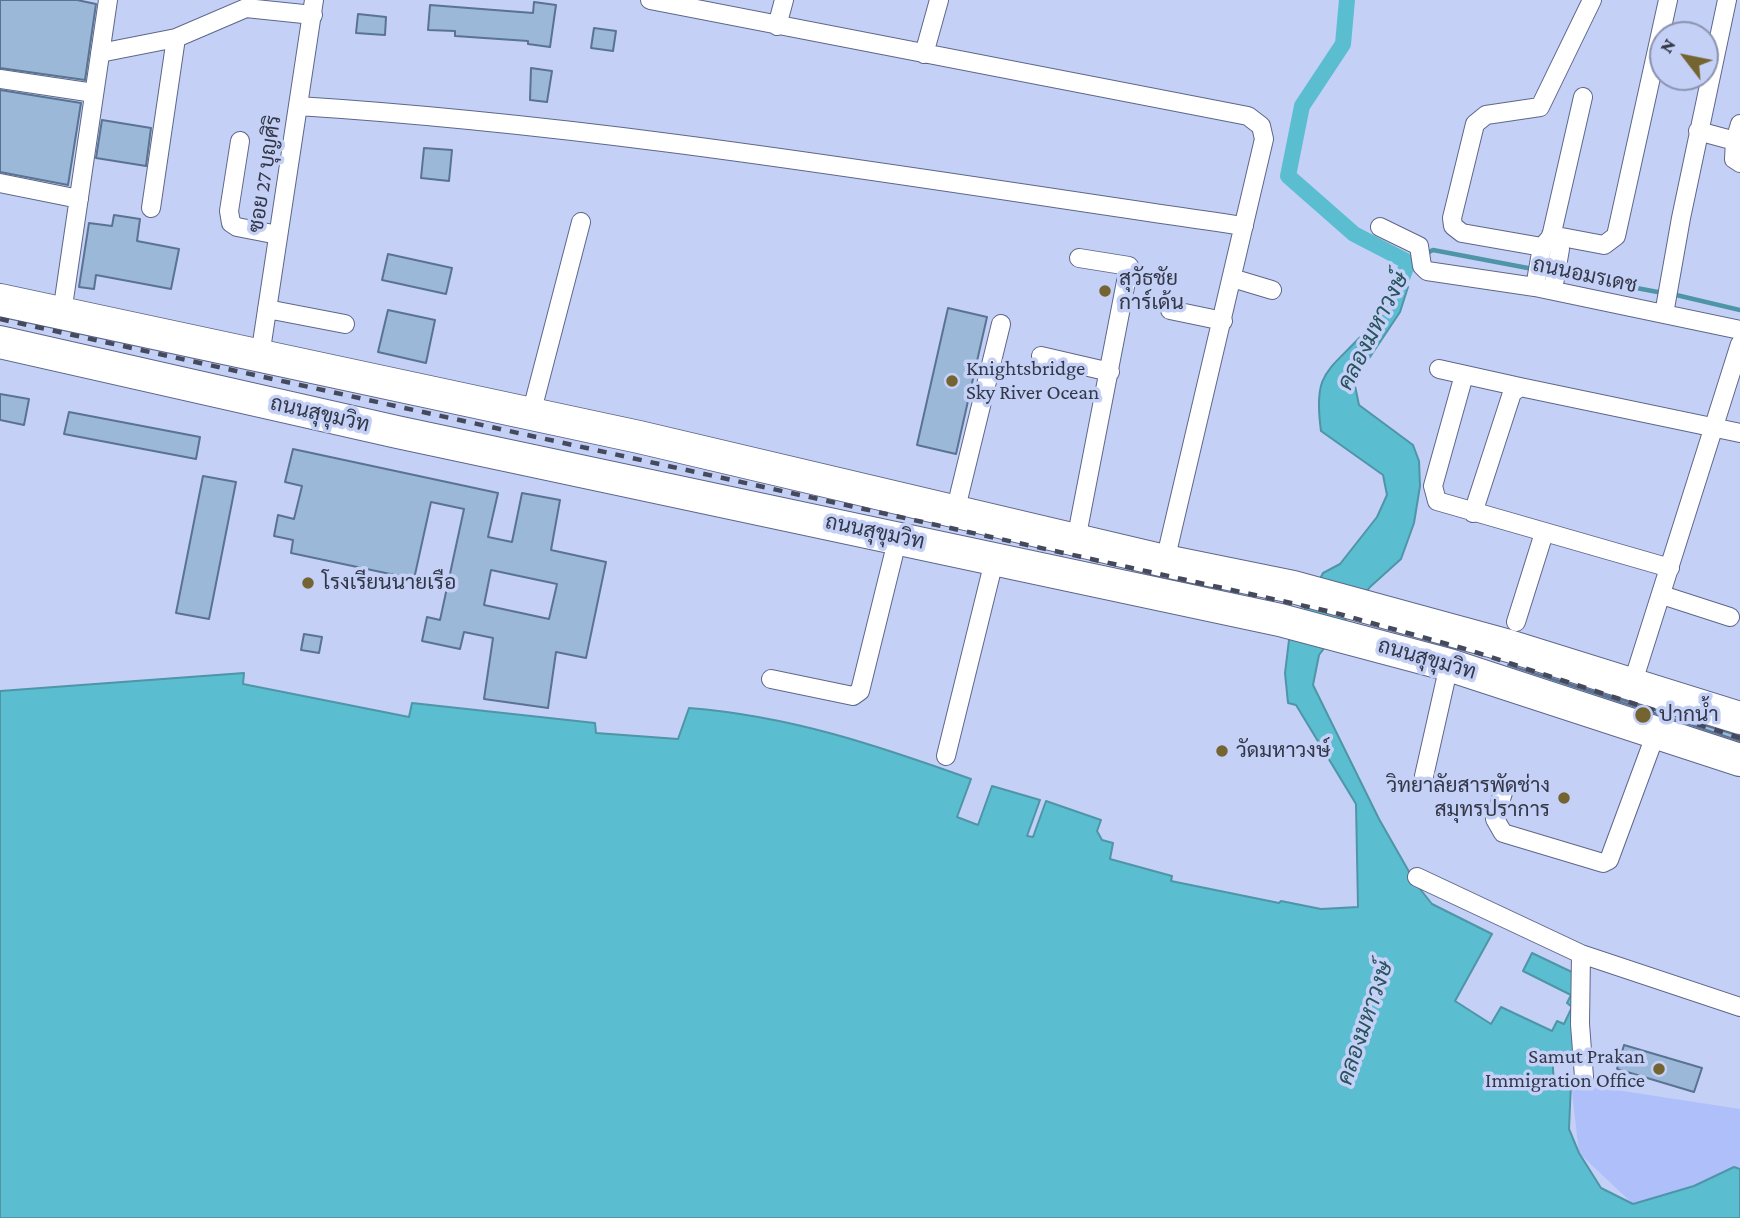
<!DOCTYPE html>
<html>
<head>
<meta charset="utf-8">
<style>
	body { margin:0 }
	#map { position:relative; width:1740px; height:1218px; overflow:hidden; background:#c5d0f7; font-family:"Crimson Pro",serif }
	canvas { display:block }
	.north { position:absolute; left:1649px; top:21px; width:70px; height:70px; box-sizing:border-box; background:#c5d0f7; border:2px solid #8b93b1; border-radius:50%; rotate:302deg; font-size:19px; font-weight:700; line-height:28px; text-align:center; color:#333847 }
	.north::after { content:''; display:block; margin:auto; width:24px; height:32px; background:#746432; clip-path:polygon(50% 0,100% 100%,50% 72%,0 100%) }
</style>
</head>
<body>
<div id="map">
<canvas width="1740" height="1218"></canvas>
<div class="north">N</div>
</div>
<script>
const ctx = document.querySelector('canvas').getContext('2d');
ctx.lineJoin = 'round';
function paint(path, color) {
  ctx.fillStyle = color;
  ctx.fill(path, 'evenodd');
}
function stroke(path, color, width, dash) {
  ctx.strokeStyle = color;
  ctx.lineWidth = width;
  ctx.lineCap = dash ? 'butt' : 'round';
  ctx.setLineDash(dash || []);
  ctx.stroke(path);
}
function drawText(font, color, halo, rows, align = 'center') {
  ctx.font = font + ' "Crimson Pro",Sarabun,serif';
  ctx.lineWidth = 7;
  ctx.setLineDash([]);
  ctx.textBaseline = 'middle';
  ctx.strokeStyle = halo;
  ctx.fillStyle = color;
  for (const [text, x, y, turn = 0] of rows) {
    ctx.save();
    ctx.translate(x, y);
    ctx.rotate((+turn || 0) * Math.PI / 180);
    ctx.textAlign = isNaN(turn) ? turn : align;
    if (halo) ctx.strokeText(text, 0, 0);
    ctx.fillText(text, 0, 0);
    ctx.restore();
  }
}
const green = new Path2D(`
	M1571,1083L1740,1109V1169L1733,1167L1694,1186L1633,1204L1579,1153Z`);
const water = new Path2D(`
	M1401,281L1408,287L1400,312L1354,381L1359,405L1413,445L1419,461L1420,486L1414,523L1401,559L1370,587L1319,655L1313,685L1379,819L1416,884L1432,904L1492,934L1455,1001L1491,1024L1501,1007L1552,1031L1557,1021L1564,1024L1572,1007L1567,1003L1571,995L1523,971L1532,953L1576,974L1579,1051L1552,1055L1554,1083H1571L1569,1129L1579,1153L1601,1188L1633,1204L1694,1186L1734,1167L1740,1169V1218H0V691L244,673L243,684L409,717L412,703L595,723L596,733L678,739L689,708C790,716 876,745 971,779L957,817L978,825L992,786L1040,800L1027,836L1033,837L1046,801L1101,820L1097,831L1102,840L1113,843L1110,859L1172,876L1171,881L1279,903L1281,901L1321,909L1358,907L1356,804L1296,705L1288,703L1285,673L1289,640L1323,573L1340,564L1377,517L1387,495L1383,475L1321,431C1313,372 1327,373 1363,334C1378,319 1389,298 1401,281Z`);
const stream = new Path2D(`
	M1425,254L1433,250L1533,269
	M1562,274L1663,293
	M1672,294L1740,310`);
const canal = new Path2D(`
	M1347,0L1343,44L1302,106L1288,176L1354,234L1408,262L1394,300`);
const building = new Path2D(`
	M0,0H77L96,4L85,80L0,68Z
	M534,2L556,5L550,47L528,44V41L455,36V31L428,30L430,5L533,13Z
	M358,14L386,17L385,35L356,33Z
	M594,28L616,31L613,51L591,48Z
	M531,68L552,71L547,102L530,100Z
	M0,90L81,103L68,185L0,172Z
	M102,120L151,128L146,166L96,158Z
	M424,148L452,150L449,181L421,178Z
	M114,215L140,219L137,241L179,249L171,289L96,275L94,289L79,287L89,223L112,226Z
	M388,254L452,268L446,294L382,280Z
	M948,308L987,317L956,454L917,445Z
	M388,310L435,320L426,363L378,352Z
	M0,394L29,399L24,425L0,420Z
	M69,412L200,437L196,459L64,434Z
	M293,449L498,493L488,537L512,542L522,493L560,500L551,550L606,562L586,658L556,652L548,708L484,699L493,638L464,632L460,649L422,641L427,617L440,620L464,509L431,502L414,579L291,553L293,540L274,536L278,515L294,519L302,486L285,482ZM491,570L557,584L549,619L484,605Z
	M203,476L236,482L209,619L176,613Z
	M304,634L322,637L319,653L301,650Z
	M1508,665L1740,736V741Z
	M1624,1045L1702,1068L1694,1092L1617,1069Z`);
const street = new Path2D(`
	M650,0L1248,116L1261,126L1264,139L1165,561
	M777,26L784,0
	M100,53L176,38L246,8L313,15
	M924,54L939,0
	M0,79L94,93
	M298,106C615,126 930,181 1244,226
	M1698,131L1735,141L1740,124
	M240,141L229,211L231,223L237,227L278,235
	M1735,141L1734,159L1740,163
	M0,183L79,199
	M151,208L176,38
	M1380,227L1419,246L1422,266L1427,271L1535,287L1740,330
	M1551,235L1604,245L1616,236L1668,0
	M1551,237L1583,97
	M1542,247L1462,233L1453,226L1452,218L1475,124L1486,115L1540,107L1592,0
	M1232,278L1272,290
	M1535,287L1542,247L1551,237L1560,249L1553,290
	M267,309L345,324
	M1170,310L1223,321
	M62,313L108,0
	M1664,314L1681,218L1727,0
	M260,356L314,0
	M1041,356L1110,372
	M1439,369L1520,387
	M1464,375L1433,486L1437,501L1670,568
	M531,414L581,222
	M955,512L1001,324
	M1473,513L1512,393L1520,387L1740,433
	M1076,540L1129,266L1079,258
	M1662,595L1730,617
	M1516,622L1544,533
	M771,679L853,696L860,691L898,537
	M1632,685L1740,344
	M946,756L995,557
	M1424,776L1449,665
	M1505,786L1495,819L1503,833L1603,863L1609,860L1656,733
	M1417,877L1581,954L1740,1007
	M1581,954L1580,1024L1584,1077`);
const highway = new Path2D(`
	M0,300L639,437L1165,561L1293,587L1509,646L1740,718
	M0,342L397,432L1280,620L1449,665L1740,760`);
const rail = new Path2D(`
	M0,319L1332,612L1469,650L1740,738`);
const markers = [
	[1105,291,7,"#746432"],
	[952,381,7,"#746432"],
	[308,583,7,"#746432"],
	[1643,715,9,"#746432"],
	[1222,751,7,"#746432"],
	[1564,798,7,"#746432"],
	[1659,1069,7,"#746432"]
];
const streetNames = [
	["ซอย 27 บุญศิริ",265,174,-81],
	["ถนนอมรเดช",1585,275,12],
	["ถนนสุขุมวิท",320,414,13],
	["ถนนสุขุมวิท",875,532,12],
	["ถนนสุขุมวิท",1427,659,16]
];
const poiNames = [
	["สุวัธชัย",1119,279],
	["การ์เด้น",1119,303],
	["Knightsbridge",966,369],
	["Sky River Ocean",966,393],
	["โรงเรียนนายเรือ",322,583],
	["ปากน้ำ",1659,715],
	["วัดมหาวงษ์",1236,751],
	["วิทยาลัยสารพัดช่าง",1550,786,"right"],
	["สมุทรปราการ",1550,810,"right"],
	["Samut Prakan",1645,1057,"right"],
	["Immigration Office",1645,1081,"right"]
];
const waterNames = [
	["คลองมหาวงษ์",1373,331,-63],
	["คลองมหาวงษ์",1365,1023,-71]
];
paint(green, '#aebff9');
paint(water, '#5abdd0');
stroke(water, '#4e95a7', 2);
stroke(stream, '#4e95a7', 4.5);
stroke(canal, '#5abdd0', 16);
paint(building, '#9cb8d9');
stroke(building, '#597391', 2);
stroke(street, '#5e678a', 20);
stroke(highway, '#5e678a', 34);
stroke(street, '#fff', 18);
stroke(highway, '#fff', 32);
stroke(rail, '#44495b', 4.5, [9, 9]);
for (const [x, y, r, color] of markers) {
  const dot = new Path2D();
  dot.arc(x, y, r, 0, 2 * Math.PI);
  ctx.fillStyle = color;
  ctx.fill(dot);
  stroke(dot, '#c5d0f7', 2.5);
}
drawText('21px', '#333847', '#c5d0f7', streetNames);
drawText('21px', '#333847', '#c5d0f7', poiNames, 'left');
drawText('italic 23px', '#28545c', '#c5d0f7', waterNames);
</script>
</body>
</html>
